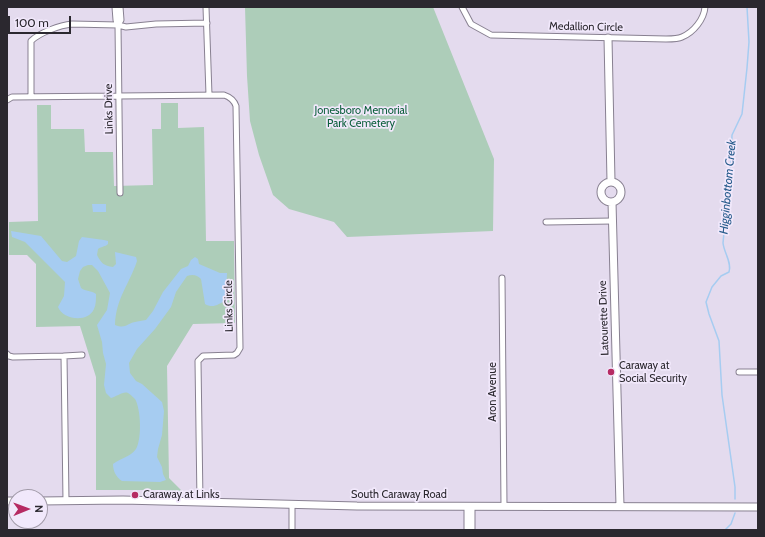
<!DOCTYPE html>
<html>
<head>
<meta charset="utf-8">
<style>
	body { margin:0 }
	#map { position:relative; width:765px; height:537px; overflow:hidden; background:#e4dbee; font-family:Cabin,sans-serif }
	canvas { display:block }
	.frame { position:absolute; inset:0; border:8px solid #2b282f; pointer-events:none }
	.north { position:absolute; left:8px; top:489px; width:40px; height:40px; box-sizing:border-box; background:#f1e8fb; border:1px solid #a29ba9; border-radius:50%; rotate:89deg; font-size:11px; font-weight:700; line-height:16px; text-align:center; color:#2b282f }
	.north::after { content:''; display:block; margin:auto; width:14px; height:18px; background:#b62a63; clip-path:polygon(50% 0,100% 100%,50% 72%,0 100%) }
	.scale { position:absolute; left:8px; top:16px; width:63px; height:18px; box-sizing:border-box; border:2px solid #2b282f; border-top:0; padding-left:5px; font-size:12px; line-height:14px; white-space:nowrap; color:#2b282f; -webkit-text-stroke:3px #f1e8fb; paint-order:stroke }
</style>
</head>
<body>
<div id="map">
<canvas width="765" height="537"></canvas>
<div class="frame"></div>
<div class="north">N</div>
<div class="scale">100 m</div>
</div>
<script>
const ctx = document.querySelector('canvas').getContext('2d');
ctx.lineJoin = 'round';
function paint(path, color) {
  ctx.fillStyle = color;
  ctx.fill(path, 'evenodd');
}
function stroke(path, color, width, dash) {
  ctx.strokeStyle = color;
  ctx.lineWidth = width;
  ctx.lineCap = dash ? 'butt' : 'round';
  ctx.setLineDash(dash || []);
  ctx.stroke(path);
}
function drawText(font, color, halo, rows, align = 'center') {
  ctx.font = font + ' Cabin,sans-serif';
  ctx.lineWidth = 3.5;
  ctx.setLineDash([]);
  ctx.textBaseline = 'middle';
  ctx.strokeStyle = halo;
  ctx.fillStyle = color;
  for (const [text, x, y, turn = 0] of rows) {
    ctx.save();
    ctx.translate(x, y);
    ctx.rotate((+turn || 0) * Math.PI / 180);
    ctx.textAlign = isNaN(turn) ? turn : align;
    if (halo) ctx.strokeText(text, 0, 0);
    ctx.fillText(text, 0, 0);
    ctx.restore();
  }
}
const green = new Path2D(`
	M245,7H433L494,159L493,231L347,237L334,222L289,209L273,195L259,155L250,121L247,76Z
	M161,103H178V128L204,127L206,241H234L235,323L193,324L167,366L169,478L183,492V495H170L165,490H96V377L80,326L36,327V264L27,255H9V222L38,221L37,105H51V129H84L85,152H113L114,186L153,185L152,129H161Z`);
const water = new Path2D(`
	M92,204H106V212H93Z
	M11,231L41,236L62,261L67,262L76,256L79,241L82,237L104,240L108,241V244C105,247 102,246 98,249L97,255C101,263 104,266 113,267L116,264L115,252L136,257L137,261C129,285 116,298 115,325C126,329 126,324 135,322C138,321 142,321 146,320L153,311L163,292L181,269L188,266L191,260L195,257L198,259L199,264L220,273H227L226,300C219,304 213,309 205,304L201,279C197,275 193,274 187,276L176,292L171,307L155,329L137,349L129,363L130,373L136,381L142,384L162,402L164,411L162,435L158,449L157,457L162,467L163,474L166,480L160,482L122,481C116,477 113,471 113,464C121,458 130,457 136,449C142,439 141,409 135,399C134,398 130,394 128,393C123,391 116,397 111,398L106,393L104,385L106,364L103,353L102,342L97,325L107,310L110,293L98,271L92,265H88L83,267L80,271L78,279L81,288C86,292 91,290 96,294C96,299 96,305 94,309C88,323 63,320 58,307L64,296L65,282L25,242L12,237Z`);
const stream = new Path2D(`
	M735,499V487L722,395L719,341L709,314L706,302L712,287L721,276L729,272C732,262 724,253 723,243L731,159L732,135L742,114L747,68L749,42L747,7
	M725,530L731,524L735,513`);
const street = new Path2D(`
	M115,7L116,20L118,25L120,193
	M206,7L209,95
	M462,7L471,24L491,35L666,39C671,39 678,39 682,37C694,32 704,19 705,7
	M118,25L121,20L120,7
	M31,97V41C39,33 60,25 72,24L118,25L126,27L156,24L207,23
	M7,100L12,97L224,95C230,97 234,100 236,106L240,348L237,353L234,355L203,356L198,361L200,502
	M546,222L613,221
	M502,278L504,506
	M7,354L9,356L13,357L64,356L66,501
	M64,356L82,355
	M739,372H758
	M292,505V530
	M467,506V530
	M472,530V506`);
const secondary = new Path2D(`
	M608,38L611,181
	M601 192a10 10 0 1 1 20 0a10 10 0 1 1-20 0Z
	M612,202L620,506
	M7,501H16
	M40,501L123,500L357,506L758,507`);
const markers = [
	[611,372,4,"#b62a63"],
	[135,495,4,"#b62a63"]
];
const streetNames = [
	["Medallion Circle",586,27,1],
	["Links Drive",109,109,-91],
	["Links Circle",229,306,-91],
	["Latourette Drive",604,318,-92],
	["Aron Avenue",493,392,-90],
	["South Caraway Road",399,495]
];
const parkNames = [
	["Jonesboro Memorial",361,111],
	["Park Cemetery",361,124]
];
const poiNames = [
	["Caraway at",619,366],
	["Social Security",619,379],
	["Caraway at Links",143,495]
];
const waterNames = [
	["Higginbottom Creek",728,187,-85]
];
paint(green, '#adcdb9');
paint(water, '#a6ccf1');
stroke(stream, '#a6ccf1', 1.5);
stroke(street, '#888091', 7);
stroke(secondary, '#888091', 9);
stroke(street, '#fff', 5);
stroke(secondary, '#fff', 7);
for (const [x, y, r, color] of markers) {
  const dot = new Path2D();
  dot.arc(x, y, r, 0, 2 * Math.PI);
  ctx.fillStyle = color;
  ctx.fill(dot);
  stroke(dot, '#f1e8fb', 1.5);
}
drawText('11px', '#2b282f', '#f1e8fb', streetNames);
drawText('11px', '#0b5f3b', '#f1e8fb', parkNames);
drawText('11px', '#2b282f', '#f1e8fb', poiNames, 'left');
drawText('italic 12px', '#265b8b', '#f1e8fb', waterNames);
</script>
</body>
</html>
